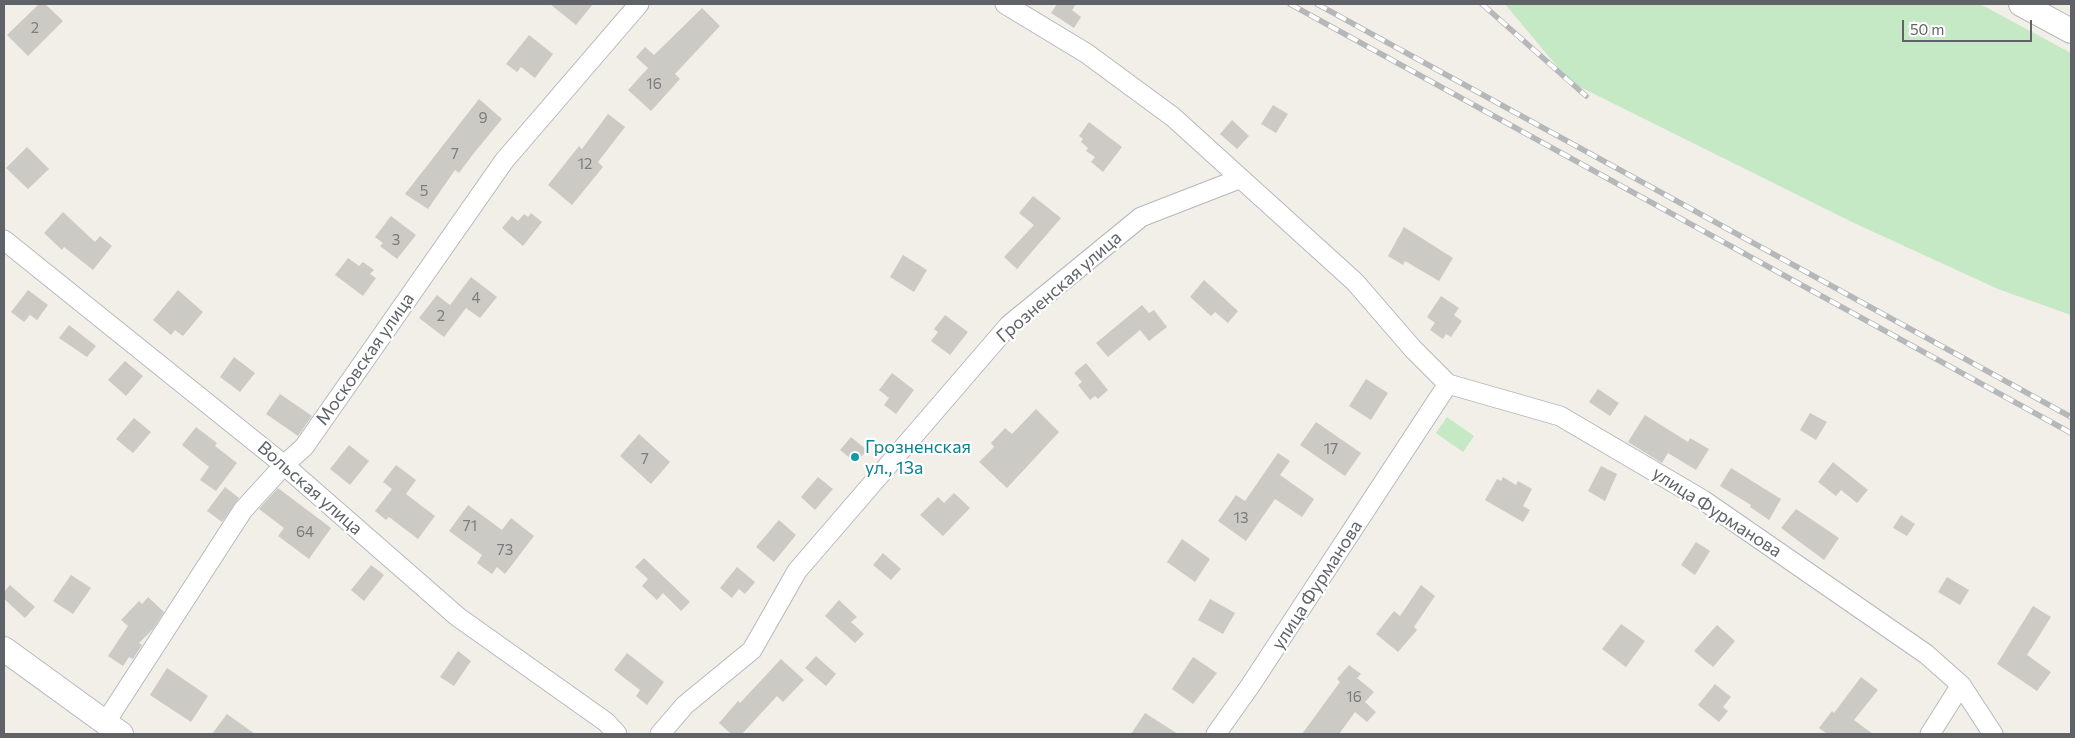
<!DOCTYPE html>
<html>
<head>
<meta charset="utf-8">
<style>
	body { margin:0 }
	#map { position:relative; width:2075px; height:738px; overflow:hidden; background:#f1efe8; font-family:Commissioner,sans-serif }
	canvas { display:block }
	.frame { position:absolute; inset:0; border:5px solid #5f6368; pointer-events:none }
	.scale { position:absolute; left:1902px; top:20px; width:130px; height:22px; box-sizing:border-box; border:2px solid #5f6368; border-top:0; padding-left:6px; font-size:15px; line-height:18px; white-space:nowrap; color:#5f6368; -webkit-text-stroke:4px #fff; paint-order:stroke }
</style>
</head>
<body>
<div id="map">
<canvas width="2075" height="738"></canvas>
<div class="frame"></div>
<div class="scale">50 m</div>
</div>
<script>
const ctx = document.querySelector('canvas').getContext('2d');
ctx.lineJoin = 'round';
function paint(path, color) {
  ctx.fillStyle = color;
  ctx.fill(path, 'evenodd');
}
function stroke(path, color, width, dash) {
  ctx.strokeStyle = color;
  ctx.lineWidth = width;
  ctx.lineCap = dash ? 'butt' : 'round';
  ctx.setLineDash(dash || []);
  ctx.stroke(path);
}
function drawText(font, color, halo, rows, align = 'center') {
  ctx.font = font + ' Commissioner,sans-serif';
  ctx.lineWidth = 4.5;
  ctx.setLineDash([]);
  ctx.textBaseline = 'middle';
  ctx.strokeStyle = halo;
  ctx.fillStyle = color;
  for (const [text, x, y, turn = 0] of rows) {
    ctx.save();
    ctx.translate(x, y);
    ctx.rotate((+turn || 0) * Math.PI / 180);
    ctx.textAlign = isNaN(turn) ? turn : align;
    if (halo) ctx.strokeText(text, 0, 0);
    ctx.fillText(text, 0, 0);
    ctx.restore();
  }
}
const green = new Path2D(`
	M1505,4H1980L2071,53V315L1998,289L1854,223L1570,82Z
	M1447,417L1474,436L1463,452L1436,433Z`);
const building = new Path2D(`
	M39,4H45L63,21L28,56L7,35Z
	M550,4H593L576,25Z
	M1057,4H1076L1072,10L1081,17L1074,28L1051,13Z
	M702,8L720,26L675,74L680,79L651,111L628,90L648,68L636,57L645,47L654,55Z
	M529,35L553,54L535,78L521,67L517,72L506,64Z
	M479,99L502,119L474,153L459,173L455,170L428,209L405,194Z
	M1273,105L1288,114L1276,133L1261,124Z
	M608,114L625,127L598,162L603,167L572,205L548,185L579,146L582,149Z
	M1232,120L1249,136L1237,149L1220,134Z
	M1089,122L1122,147L1103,172L1091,162L1095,157L1086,151L1088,148L1081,142L1083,139L1079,136Z
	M27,147L49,169L28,189L6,168Z
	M1033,196L1061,218L1017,269L1004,257L1034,225L1019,213Z
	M63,212L95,242L100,236L112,246L93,270L64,247L62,250L44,233Z
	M531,213L542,222L523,246L502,228L512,216L518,221L524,214L528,217Z
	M391,216L416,235L397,259L380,246L383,243L375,237Z
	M1404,227L1453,258L1439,281L1405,261L1403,265L1388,256Z
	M903,255L927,270L914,292L890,277Z
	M348,258L359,266L363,262L374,270L370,274L376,278L363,296L335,275Z
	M471,277L497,297L480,318L466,308L444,337L419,318L437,295L450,305Z
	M1204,280L1238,311L1228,323L1215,312L1211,316L1190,297Z
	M28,290L48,305L37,320L30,315L24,322L11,312Z
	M178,290L203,312L183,336L175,330L171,335L153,320Z
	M1441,296L1459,308L1454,315L1462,321L1451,337L1446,334L1443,339L1430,330L1435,323L1427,317Z
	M1142,305L1149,313L1154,310L1167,327L1149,341L1140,330L1108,357L1096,343Z
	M945,315L968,332L950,355L931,341L938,332L934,329Z
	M69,325L96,346L87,357L59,338Z
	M234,357L255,373L240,392L220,377Z
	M125,361L143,376L126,396L108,380Z
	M1086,363L1108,390L1098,399L1095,396L1090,400L1078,385L1082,382L1074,373Z
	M892,373L914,390L896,414L884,405L889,398L879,390Z
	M1366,379L1388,393L1371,420L1349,406Z
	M1598,389L1619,403L1610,416L1589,402Z
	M280,394L312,416L298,436L266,414Z
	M1036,409L1059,432L1007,488L979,462L994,447L991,443L1005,428L1012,434Z
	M1810,413L1827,422L1816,440L1800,430Z
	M1645,415L1688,442L1690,438L1709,449L1696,470L1668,453L1662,463L1628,442Z
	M134,418L151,432L133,453L116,439Z
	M1316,422L1361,453L1345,476L1300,445Z
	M196,427L217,443L215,446L237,463L216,491L200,480L209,467L182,445Z
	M639,434L670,462L651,484L620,456Z
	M851,437L867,450L856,463L840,450Z
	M349,445L369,461L350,485L330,469Z
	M1278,453L1290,461L1280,475L1314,499L1302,517L1275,499L1246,541L1218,521L1236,495L1245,501Z
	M1833,462L1868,490L1857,503L1841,490L1836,496L1818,482Z
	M396,465L416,480L406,494L435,516L418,539L389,517L386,520L375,511L392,489L383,482Z
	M1601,466L1617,474L1605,501L1588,491Z
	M1731,468L1781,499L1769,520L1750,507L1751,505L1720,486Z
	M818,477L833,489L815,510L801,497Z
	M1503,477L1516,485L1518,481L1532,489L1523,506L1530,510L1523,522L1485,500L1497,479L1501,481Z
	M225,487L239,498L222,522L207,511Z
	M278,488L331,528L309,559L278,536L284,528L259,509Z
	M954,493L970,508L943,536L920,515L938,497L944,503Z
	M468,505L502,530L511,518L534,536L505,574L497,567L492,574L477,563L482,555L449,531Z
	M1796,509L1839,538L1824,560L1781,528Z
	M1901,515L1915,524L1907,536L1893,528Z
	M779,520L796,535L774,562L756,547Z
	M1182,539L1210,559L1195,582L1167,562Z
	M1696,542L1710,551L1695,575L1681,565Z
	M883,553L901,569L891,580L873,565Z
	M644,558L690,602L681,611L663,593L657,600L642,586L648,579L635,567Z
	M371,565L384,575L364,601L351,590Z
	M737,567L755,582L745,594L739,589L732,598L720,588Z
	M71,575L91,588L73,614L53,601Z
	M1947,577L1969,590L1960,605L1938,592Z
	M10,585L35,607L25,618L4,599V592Z
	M1421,585L1435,596L1414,627L1417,630L1398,652L1376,634L1394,611L1400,616Z
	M148,597L164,612L153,629L139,643L142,645L133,659L129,657L123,666L108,656L128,626L121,620L139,601L142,604Z
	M1210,599L1235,613L1223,634L1198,620Z
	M839,600L857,617L851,622L864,634L855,643L825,616Z
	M2033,606L2051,617L2027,655L2051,672L2037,691L1997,664Z
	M1621,624L1645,641L1626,667L1602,649Z
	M1717,625L1735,641L1713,667L1694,651Z
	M458,651L471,661L454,686L440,677Z
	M627,653L664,682L647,705L636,696L640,690L614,670Z
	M816,656L836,674L826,686L805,668Z
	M1193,657L1217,673L1193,704L1172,689Z
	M781,659L804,680L783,702L777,696L742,734H731L719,723L738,701L740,703Z
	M1349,665L1361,674L1357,678L1374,692L1365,702L1376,712L1367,722L1355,712L1339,734H1302L1340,682L1337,679Z
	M167,668L208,696L191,722L150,695Z
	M1861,677L1878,690L1854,720L1873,734H1827L1819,728L1832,711L1834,713Z
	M1715,684L1731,697L1723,707L1728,711L1719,722L1698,705Z
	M1145,713L1178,734H1131Z
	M227,714L255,734H212Z`);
const minor = new Path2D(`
	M1005,4L1086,53L1173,117L1355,282L1413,349L1448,384L1560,416L1703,500L1926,654L1961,685L1993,734
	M4,240L284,465L458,617L606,722L617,734
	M105,723L243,510L284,465L304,447L504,161L639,4
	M660,734L685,705L752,650L797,571L1009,325L1141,217L1239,179
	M1216,734L1250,686L1448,384
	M1930,734L1961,685`);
const tertiary = new Path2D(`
	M2021,4L2071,31
	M4,649L121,734`);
const rail = new Path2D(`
	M1290,4L2071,433
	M1317,4L2071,417
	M1482,4L1586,96`);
const markers = [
	[855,457,5,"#0f9aa8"]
];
const numberNames = [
	["2",35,28],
	["16",654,84],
	["9",483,118],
	["7",455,154],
	["12",585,164],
	["5",424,191],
	["3",396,240],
	["4",476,298],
	["2",441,316],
	["17",1331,449],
	["7",645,459],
	["13",1241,518],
	["71",470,526],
	["64",305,532],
	["73",505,550],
	["16",1354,697]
];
const streetNames = [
	["Грозненская улица",1059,287,-41],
	["Московская улица",365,359,-55],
	["Вольская улица",310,488,41],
	["улица Фурманова",1717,512,33],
	["улица Фурманова",1317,585,-57]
];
const cultureNames = [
	["Грозненская",865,447],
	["ул., 13а",865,468]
];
paint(green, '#c5e8c5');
paint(building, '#cccac5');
stroke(minor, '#b5b8bc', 21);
stroke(tertiary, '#b5b8bc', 26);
stroke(minor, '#fff', 19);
stroke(tertiary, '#fff', 24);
stroke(rail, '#b6b7b8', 5.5);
stroke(rail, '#fff', 4, [11]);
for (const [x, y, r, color] of markers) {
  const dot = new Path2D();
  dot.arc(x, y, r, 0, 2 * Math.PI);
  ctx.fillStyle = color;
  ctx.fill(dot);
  stroke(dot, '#fff', 2);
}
drawText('15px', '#7a7d7f', null, numberNames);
drawText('18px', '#5f6368', '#fff', streetNames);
drawText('18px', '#0d838f', '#fff', cultureNames, 'left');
</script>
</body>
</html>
